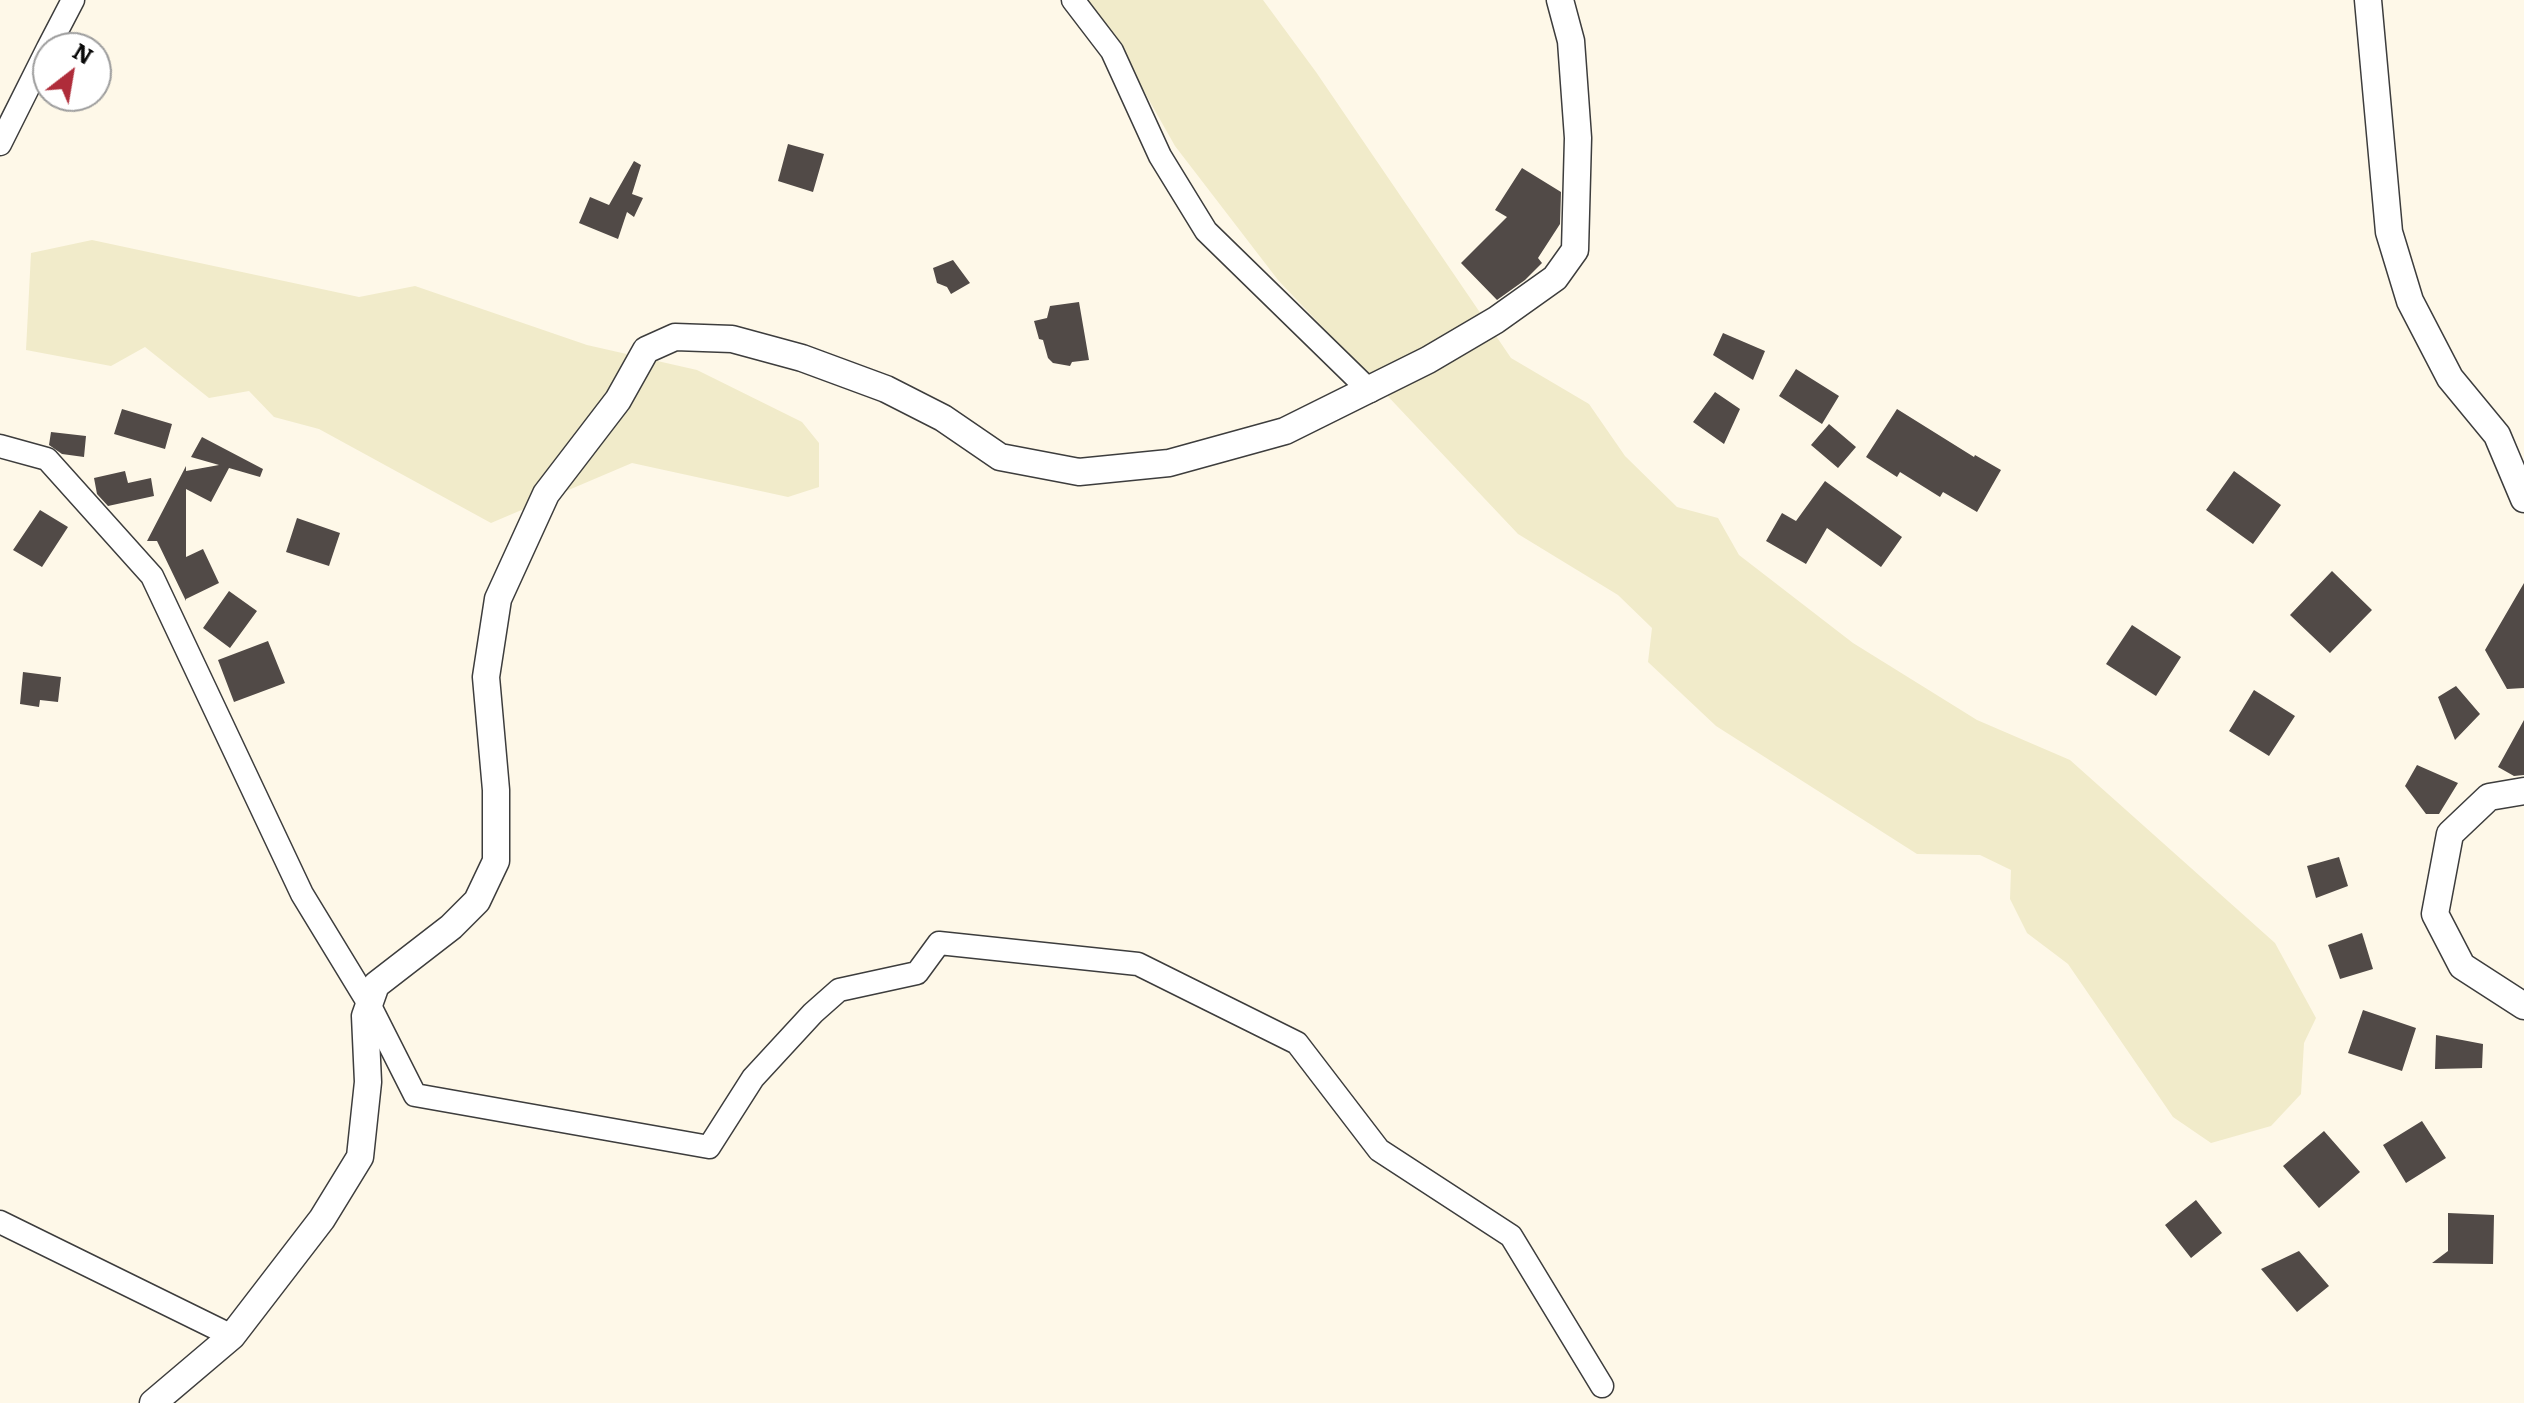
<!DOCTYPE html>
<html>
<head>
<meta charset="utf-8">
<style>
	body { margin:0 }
	#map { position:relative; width:2524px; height:1403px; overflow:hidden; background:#fef8e8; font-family:Literata,serif }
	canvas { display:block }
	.north { position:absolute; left:32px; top:32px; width:80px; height:80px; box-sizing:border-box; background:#fff; border:2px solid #9d9d9d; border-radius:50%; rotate:31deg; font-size:22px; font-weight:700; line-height:32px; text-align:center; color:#0a0a0a }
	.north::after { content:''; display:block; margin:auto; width:28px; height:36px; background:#af2c3a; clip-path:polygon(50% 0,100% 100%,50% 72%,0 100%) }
</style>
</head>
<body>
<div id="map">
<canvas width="2524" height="1403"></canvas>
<div class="north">N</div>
</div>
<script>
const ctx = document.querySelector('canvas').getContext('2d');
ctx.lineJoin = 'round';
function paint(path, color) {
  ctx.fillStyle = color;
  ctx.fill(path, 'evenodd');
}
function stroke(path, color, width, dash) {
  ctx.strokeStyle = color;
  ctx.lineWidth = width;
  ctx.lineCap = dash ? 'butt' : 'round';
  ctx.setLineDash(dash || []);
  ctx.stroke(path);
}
const farmland = new Path2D(`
	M1086,0H1263L1316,72L1511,358L1589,404L1625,456L1677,507L1718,518L1739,555L1853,643L1977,720L2070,760L2275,943L2316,1018L2304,1043L2301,1094L2271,1126L2211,1143L2173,1117L2068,964L2027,933L2010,899L2011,870L1980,855L1917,854L1716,726L1648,662L1652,628L1618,595L1518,534L1278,280L1175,146L1106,24Z
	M92,240L359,297L415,286L587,345L697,370L802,422L819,443V487L788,497L632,463L491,523L319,429L274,417L249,391L209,398L145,347L111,366L26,350L31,253Z`);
const building = new Path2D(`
	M788,144L824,154L813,192L778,181Z
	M634,161L641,165L632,194L643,198L634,217L627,212L618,239L579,223L590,197L609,205Z
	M1522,168L1561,192L1560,224L1538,258L1542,263L1525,280L1497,300L1461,263L1507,217L1495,210Z
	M953,260L970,283L951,294L947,287L937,283L933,268Z
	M1079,302L1089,360L1072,362L1070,366L1053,363L1048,358L1043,340L1039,339L1034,321L1047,318L1050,306Z
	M1723,333L1765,351L1753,380L1713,355Z
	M1796,369L1839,396L1822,424L1779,396Z
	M1715,392L1740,409L1724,444L1693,422Z
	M122,409L172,424L165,449L114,434Z
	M1897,409L1974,457L1975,455L2001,470L1977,512L1943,492L1940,497L1900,472L1897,477L1866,457Z
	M1829,424L1856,447L1838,468L1811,445Z
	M51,432L86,436L84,457L62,454L49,445Z
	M202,437L263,469L260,477L229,468L211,502L186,489V557L203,549L219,583L186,599V601L157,541H147L186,466V471L219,465L191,457Z
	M125,471L128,483L151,478L154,496L108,506L97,494L94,478Z
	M2234,471L2281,505L2253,544L2206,510Z
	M1825,481L1902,537L1881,567L1827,528L1806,564L1766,541L1782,513L1796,521Z
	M40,510L68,527L42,567L13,550Z
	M297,518L340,533L329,566L286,552Z
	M2332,571L2372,610L2330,653L2290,615Z
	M2524,583V688L2507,689L2485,650Z
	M229,591L257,611L230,648L203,628Z
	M2132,625L2181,657L2156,696L2106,664Z
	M268,641L285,683L234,702L218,660Z
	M23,672L61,677L58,702L40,700L39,707L20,704Z
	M2456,686L2480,714L2455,740L2438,697Z
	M2254,690L2295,716L2269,756L2229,731Z
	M2524,720V775L2514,776L2498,767Z
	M2417,765L2458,783L2439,814H2426L2405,786Z
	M2339,857L2348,886L2316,898L2307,866Z
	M2362,933L2373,969L2340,979L2328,945Z
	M2363,1010L2416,1028L2402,1071L2348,1053Z
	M2436,1035L2483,1044L2482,1068L2435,1069Z
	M2422,1121L2446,1158L2406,1183L2383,1145Z
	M2324,1131L2360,1172L2319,1208L2283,1166Z
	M2196,1200L2222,1233L2191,1258L2165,1225Z
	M2448,1213L2494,1215L2493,1264L2432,1263L2448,1251Z
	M2299,1251L2329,1286L2297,1312L2261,1269Z`);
const minor = new Path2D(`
	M1073,0L1112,51L1160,156L1206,231L1370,391
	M48,48L73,0
	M0,144L48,48
	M0,446L47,459L152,576L302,894L369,1004L415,1095L709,1147L753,1078L813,1013L839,990L917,973L939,943L1138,964L1297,1043L1379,1150L1511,1236L1602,1386
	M0,1222L232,1336`);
const tertiary = new Path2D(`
	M2368,0L2389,232L2410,301L2450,378L2497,435L2524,499
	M2524,791L2489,797L2450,834L2435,914L2462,966L2524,1006
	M153,1403L232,1336L322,1219L360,1157L368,1082L365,1016L376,985L451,927L477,901L496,861V790L486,677L498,599L546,494L618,400L646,350L675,337L732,339L802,358L886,389L943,418L1000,457L1079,472L1169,463L1285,431L1428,360L1496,320L1555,278L1575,250L1578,138L1571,41L1560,0`);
paint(farmland, '#f1ebca');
paint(building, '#514a47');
stroke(minor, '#3d3d3d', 25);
stroke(tertiary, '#3d3d3d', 29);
stroke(minor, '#fff', 22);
stroke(tertiary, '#fff', 26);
</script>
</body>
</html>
